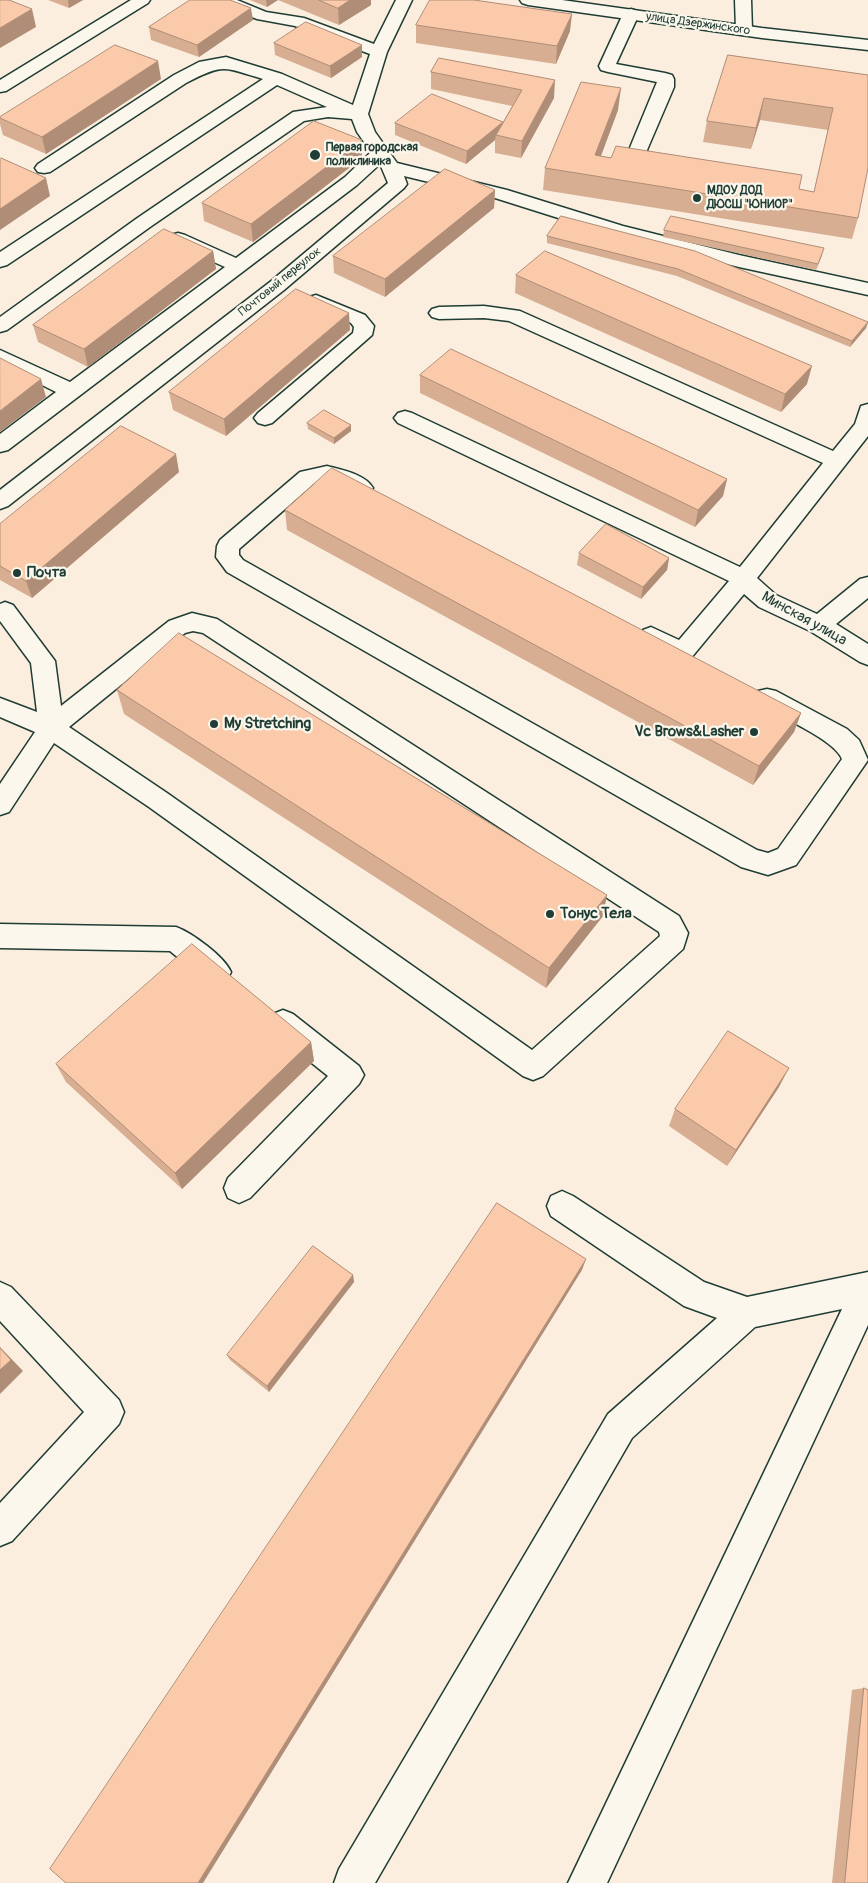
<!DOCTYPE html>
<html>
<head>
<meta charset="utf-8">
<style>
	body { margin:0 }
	canvas { display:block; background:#fbeedf }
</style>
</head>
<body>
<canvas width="868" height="1883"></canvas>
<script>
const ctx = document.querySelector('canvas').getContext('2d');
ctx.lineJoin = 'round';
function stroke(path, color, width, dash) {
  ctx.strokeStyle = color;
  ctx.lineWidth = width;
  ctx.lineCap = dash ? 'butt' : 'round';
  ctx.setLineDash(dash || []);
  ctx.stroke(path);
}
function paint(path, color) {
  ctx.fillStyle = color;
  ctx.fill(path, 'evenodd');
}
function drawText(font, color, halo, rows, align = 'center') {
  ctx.font = font + ' Pangolin,sans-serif';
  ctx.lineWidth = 4.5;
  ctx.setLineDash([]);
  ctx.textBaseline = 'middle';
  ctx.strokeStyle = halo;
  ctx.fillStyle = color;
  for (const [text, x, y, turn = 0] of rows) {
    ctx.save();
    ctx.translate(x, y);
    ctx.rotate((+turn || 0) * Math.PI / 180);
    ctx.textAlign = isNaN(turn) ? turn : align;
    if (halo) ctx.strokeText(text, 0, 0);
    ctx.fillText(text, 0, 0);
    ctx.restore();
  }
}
const minor = new Path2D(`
	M215,0H237L266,12L304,18L374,44L396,0H412L387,52L368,114L375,132L397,163L507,190L623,226L739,255L868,283V295L739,267L609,234L495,198L404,176L407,184L404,188L284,290L8,506L0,509V490L270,282L388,183L380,164L357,185L8,450L0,452V434L56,392L0,364V350L70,382L225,267L171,243L169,239L171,235L178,233L185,235L236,258L345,177L371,152L357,132L352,119L328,117L304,121L150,227L7,330L0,332V317L136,219L293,112L327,107L277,85L7,265L0,267V252L263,79C223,67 224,63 186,83L50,172L44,173L38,172L35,168L38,164L174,75L199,62L226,57L282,74L353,105L370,54L295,26L257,19L217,3Z
	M735,0H751L752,30L750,33H738L736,30Z
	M631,9L637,11L639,14L616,64L665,73L672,75L674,79V87L647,150L648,154L673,160L676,164L673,168C661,171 646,166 634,161L629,150L657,82L608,72L601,70L599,66L623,14L625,11Z
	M316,295L365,315L374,326L372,335L272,423L265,425L258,423L254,418L258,413L353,333L354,327L351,323L309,305L306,301L309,297Z
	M484,306L520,311L833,451L855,424L861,406L868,404V436L757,578L776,595L817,614L860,579L868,577V598L836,624L868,644V665L860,662L810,631L759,607L744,594L691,658C689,659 686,661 684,661C674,661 644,644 639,636L643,630L651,627L679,640L729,581L398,423L394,418L398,413L405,411L412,413L740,567L823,463L509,321L484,318L439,319L432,317L429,313L432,309L439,307Z
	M327,466C342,470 365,474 373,488L370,493L362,496L354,493L327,480L315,483L239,549V555L243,560L757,850L768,853L778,849L842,759C835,740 778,715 758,705L755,698L758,691L767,689L776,691L847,729L859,740L868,760L796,865L768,875L741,867L227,572L216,557L217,546L220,540L300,472Z
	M5,602L13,605L55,661L61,706L169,621L192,613L217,619L679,916L688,933L683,949L543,1076L533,1080L523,1076L149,807L54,743L9,812L0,815V784L35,732L0,717V698L37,712L31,663L0,621V604ZM193,631L203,633L659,932L660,936L532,1050L167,793L69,727L185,633Z
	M0,924L176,927C192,933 224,956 231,972L227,981L217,984L207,981L170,951L0,948Z
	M283,1010L293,1014L359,1066L364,1075L359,1084L250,1198L239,1203L228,1198L224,1188L228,1178L328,1076L273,1032L269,1023L273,1014Z
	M562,1191L573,1196L704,1282L747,1297L868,1272V1325L607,1883H568L842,1309L755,1327L632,1438L375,1883H334L339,1869L608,1414L717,1318L684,1306L551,1216L547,1206L551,1196Z
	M0,1282L11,1287L119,1400L124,1412L119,1424L12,1541L0,1546V1503L84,1412L0,1321Z`);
const major = new Path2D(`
	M131,0H150L148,3L6,91L0,92V80Z
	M520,0H562L762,28L868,40V50L762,38L528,5L522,3Z`);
const wall = new Path2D(`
	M48,0H83L69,8Z
	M250,0H371V5L339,25L278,0L267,7Z
	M253,20L199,57L151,40L149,27Z
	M416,25L570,31L556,64L416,43Z
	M274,43L362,57L331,78L275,55Z
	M728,55L868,75L858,218L852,239L543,190L545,168L618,110L601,156L814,192L828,130L760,120L751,149L703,142L707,121Z
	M439,58L554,98L521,158L495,153V140L466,164L395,135V123L503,122L512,106L431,89V72Z
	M161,79L46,154L3,135L0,124V117Z
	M362,158L253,242L204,221L202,203Z
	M495,190L494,208L385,297L334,273L333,256Z
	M561,216L868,322L866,328L850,347L677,276L547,243V236Z
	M664,230L822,255L816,270L663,237Z
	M213,251L216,269L88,367L38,342L33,325Z
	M516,275L807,384L781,412L515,293Z
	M350,330L226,436L173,410L169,392Z
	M420,375L727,479L723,496L695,527L420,393Z
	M307,423L351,431L334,444L308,429Z
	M179,472L32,598L0,580V524Z
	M285,510L801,713L794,732L753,785L287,530Z
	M579,553L669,558L667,570L641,599L577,565Z
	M117,690L603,916L546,988L124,714Z
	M311,1042L314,1061L182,1189L66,1082L56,1064Z
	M779,1087L727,1166L669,1126L675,1109Z
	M353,1275L354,1282L269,1392L230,1360L227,1355Z
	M864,1688L868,1883H832L852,1690Z`);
const shadedWall = new Path2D(`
	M68,0H83L69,8Z
	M266,0H278L267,7Z
	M350,0H371V5L339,25L338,8Z
	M251,8L253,20L199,57L197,45Z
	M32,9L36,27L0,48V28Z
	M572,14L570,31L556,64L557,46Z
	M362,45V57L331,78L330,66Z
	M158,61L161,79L46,154L42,137Z
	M555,80L554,98L521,158L522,141Z
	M621,88L618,110L593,177L595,155Z
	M764,98L760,120L751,149L756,128Z
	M503,122L496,135L495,140L466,164L467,151Z
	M362,140V158L253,242L251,224Z
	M46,178L50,196L0,230V209Z
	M495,190L494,208L385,297V279Z
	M824,248L822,255L816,270L818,264Z
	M213,251L216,269L88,367L84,349Z
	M349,313L350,330L226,436L224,419Z
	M868,322L866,328L850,347L852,341Z
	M812,366L807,384L781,412L785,394Z
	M41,379L46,397L0,432V411Z
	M351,425V431L334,444V438Z
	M176,454L179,472L32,598L26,581Z
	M727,479L723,496L695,527L698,510Z
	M669,558L667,570L641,599L643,587Z
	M801,713L794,732L753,785L759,766Z
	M607,895L603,916L546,988L549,968Z
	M311,1042L314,1061L182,1189L175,1173Z
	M789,1068L779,1087L727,1166L736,1150Z
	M586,1259L582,1270L203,1883H198Z
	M353,1275L354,1282L269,1392L267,1386Z
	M0,1347L23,1371L0,1394Z`);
const building = new Path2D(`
	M0,0H9L32,9L0,28Z
	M190,0H230L251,8L197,45L149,27Z
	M319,0H350L338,8Z
	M430,0H474L572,14L557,46L416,25Z
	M306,22L362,45L330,66L274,43Z
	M115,45L158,61L42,137L0,118V117Z
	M728,55L868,75V168L858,218L545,168L581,82L621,88L595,155L611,158L616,146L802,175L799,189L814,192L833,108L764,98L756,128L707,121Z
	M439,58L555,80L522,141L496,135L522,90L431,72Z
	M432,94L503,122L467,151L395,123Z
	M314,121L362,140L251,224L202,203Z
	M1,158L46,178L0,209V159Z
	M445,169L495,190L385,279L333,256Z
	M561,216L695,251L868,322L852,341L678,269L547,236Z
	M671,216L824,248L818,264L664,230Z
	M164,229L213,251L84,349L33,325Z
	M545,251L812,366L785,394L516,275Z
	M296,289L349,313L224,419L169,392Z
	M451,349L727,479L698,510L420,375Z
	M0,358L41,379L0,411Z
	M324,410L351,425L334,438L307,423Z
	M121,426L176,454L26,581L0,566V524Z
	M332,468L801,713L759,766L285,510Z
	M606,524L669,558L643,587L579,553Z
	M179,633L607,895L549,968L117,690Z
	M192,944L311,1042L175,1173L56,1064Z
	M728,1031L789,1068L736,1150L675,1109Z
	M497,1203L586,1259L198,1883H66L50,1869Z
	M313,1246L353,1275L267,1386L227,1355Z
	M0,1348L11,1360L0,1370Z
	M864,1688L868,1690V1883H845Z`);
const markers = [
	[315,155,6,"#1f3d34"],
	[697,198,5,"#1f3d34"],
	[17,573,5,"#1f3d34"],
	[214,724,5,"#1f3d34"],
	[754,732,5,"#1f3d34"],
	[550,914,5,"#1f3d34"]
];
const farStreetnames = [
	["улица Дзержинского",698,24,8],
	["Почтовый переулок",280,282,-39]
];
const farPoinames = [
	["Первая городская",326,148],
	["поликлиника",326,162],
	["МДОУ ДОД",707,191],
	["ДЮСШ \"ЮНИОР\"",707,205]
];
const poiNames = [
	["Почта",27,573],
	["My Stretching",224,724],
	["Vc Brows&Lasher",744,732,"right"],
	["Тонус Тела",560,914]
];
const streetNames = [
	["Минская улица",804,619,29]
];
stroke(minor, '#1f3d34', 3);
stroke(major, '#1f3d34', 3);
paint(minor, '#fbf7ec');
paint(major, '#fbf7ec');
paint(wall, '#d7ae92');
paint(shadedWall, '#af8d77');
paint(building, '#facaaa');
stroke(building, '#af8d77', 1);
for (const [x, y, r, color] of markers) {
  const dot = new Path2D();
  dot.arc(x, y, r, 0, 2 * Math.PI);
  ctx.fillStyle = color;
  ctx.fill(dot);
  stroke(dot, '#fbf7ec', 2);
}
drawText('12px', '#1f3d34', '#fbf7ec', farStreetnames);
drawText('bold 12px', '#1f3d34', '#fbf7ec', farPoinames, 'left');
drawText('bold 15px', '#1f3d34', '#fbf7ec', poiNames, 'left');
drawText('15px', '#1f3d34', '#fbf7ec', streetNames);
</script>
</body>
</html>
